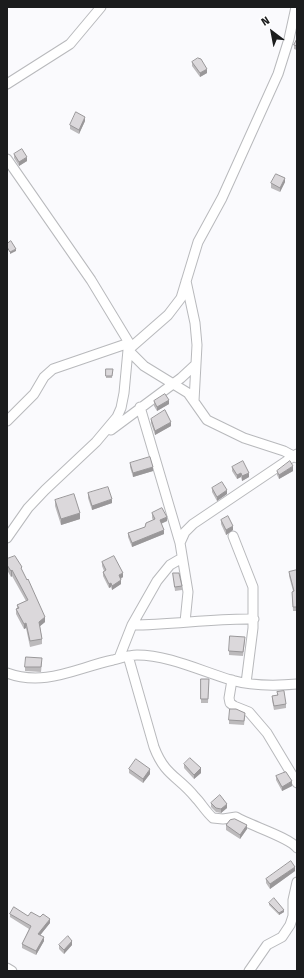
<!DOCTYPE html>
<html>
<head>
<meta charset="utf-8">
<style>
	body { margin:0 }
	#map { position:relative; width:304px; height:978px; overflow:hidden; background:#fafafd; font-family:"Fira Sans",sans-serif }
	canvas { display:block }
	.frame { position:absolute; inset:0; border:8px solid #1b1c1d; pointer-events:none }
	.north { position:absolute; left:252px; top:12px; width:40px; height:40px; -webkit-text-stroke:3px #fff; paint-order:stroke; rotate:328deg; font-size:11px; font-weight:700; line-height:16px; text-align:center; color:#1b1c1d }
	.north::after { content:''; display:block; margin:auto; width:14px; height:18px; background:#1b1c1d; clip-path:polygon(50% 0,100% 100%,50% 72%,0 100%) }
</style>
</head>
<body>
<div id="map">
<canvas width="304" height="978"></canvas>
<div class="frame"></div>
<div class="north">N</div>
</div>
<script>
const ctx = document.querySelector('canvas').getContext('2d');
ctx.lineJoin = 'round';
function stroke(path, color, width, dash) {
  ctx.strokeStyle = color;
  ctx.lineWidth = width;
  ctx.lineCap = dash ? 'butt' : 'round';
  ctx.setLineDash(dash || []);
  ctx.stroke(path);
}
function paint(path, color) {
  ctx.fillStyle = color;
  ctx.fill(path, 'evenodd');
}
const minor = new Path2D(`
	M7,84L70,44L101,7
	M7,159L91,280L131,346
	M186,281L195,323L197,345L194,401
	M128,350L144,366L188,393L207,420L244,438L284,451L297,458
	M140,407L180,543
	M7,421L34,394L44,377L53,369L129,343
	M111,430L181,378L195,365
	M233,536L253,587V628L246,683
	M7,538L28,508L45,490L96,442L117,417L121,408L124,393L128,350L168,315L181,298L198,242L222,198L278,74L289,39L296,7
	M185,622L188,592L180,543L185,532L193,524L297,454
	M132,625C173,625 213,618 254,619
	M128,656L154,747C165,776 178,776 195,797C201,803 206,812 213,818L223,819L236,817C249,825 291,838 297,848
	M119,658L132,625L157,581L170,565L182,558
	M7,673C45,687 76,668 113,660C121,658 129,655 137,655C168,655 201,671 231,680C252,686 275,686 297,684
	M232,680L229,698L230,703L234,706L249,712L267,733L297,783
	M7,968L12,971
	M249,971L267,945L282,937L290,925L293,916V900L297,882`);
const wall = new Path2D(`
	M297,39V50L294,49V45Z
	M192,62L207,73L200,77L192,66Z
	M85,121L79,134L70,129V125Z
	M14,154L27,161L19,166L14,158Z
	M285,182L280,192L271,188V183Z
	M106,369H113L112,378H106Z
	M154,401L169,404L157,411L154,406Z
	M151,419L171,426L155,435L151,423Z
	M130,463L153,471L133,477L130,467Z
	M232,467L249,477L242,481L241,477L237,479L232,471Z
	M277,471H293L279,479L277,475Z
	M212,488L227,494L217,501L212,492Z
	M88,493L112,503L92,510L88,498Z
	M55,500L80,519L61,525L55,506Z
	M152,513L167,521L161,524L164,534L132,547L128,537V533L145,527L153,520L152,518Z
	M221,520L233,530L226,535L221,524Z
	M7,559L22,572L45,622L40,626L42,639V644L30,647L26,628L24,629L16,614V609L17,608V605L26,601L12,576L11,577L7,570Z
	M102,562L123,577L121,579V584L112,590L111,587L109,588L103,576V572L104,571L102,566Z
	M297,570V611H293L292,592L293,591L289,576V572Z
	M173,573L182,586V590L175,591Z
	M245,641L243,656L229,655V651Z
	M42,662L41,672L25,671V667Z
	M201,679H209L208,703H201Z
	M277,692L286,704V708L274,710L272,700V696L277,695Z
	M245,717L244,725L229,724V720Z
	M184,764L201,773L194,779L184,768Z
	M129,769L150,774L143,783L129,773Z
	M276,776L292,786L282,791L276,780Z
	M211,803L227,808L221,813L216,812L211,807Z
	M226,825L247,829L240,839L226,830Z
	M295,871L270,889L266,883V879Z
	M269,903L284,912L279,915L269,905Z
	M10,914L28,916L50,923L40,935L44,941L36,955L22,948V944L29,929L10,917Z
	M59,945H72L64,954L59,949Z`);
const shadedWall = new Path2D(`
	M207,69V73L200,77V73Z
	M85,117V121L79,134V130Z
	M27,157V161L19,166V162Z
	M285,178V182L280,192V188Z
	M16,249V251L10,254V252Z
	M169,400V404L157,411V407Z
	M171,422V426L155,435V431Z
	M293,466V471L279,479V475Z
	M153,467V471L133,477V473Z
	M241,473V477L237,479V475Z
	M249,473V477L242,481V476Z
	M227,490V494L217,501V497Z
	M112,499V503L92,510V506Z
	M80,513V519L61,525V519Z
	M167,517V521L160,524V520Z
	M233,526V530L226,535V530Z
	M164,530V534L132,547V543Z
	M12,570V576L11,577V571Z
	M123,573V577L119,579V575Z
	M121,580V584L112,590V586Z
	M111,583V587L109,588V584Z
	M45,617V622L39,627V622Z
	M26,623V628L24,629V624Z
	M201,768V773L194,779V775Z
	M150,769V774L143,783V779Z
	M292,781V786L282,791V787Z
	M227,804V808L221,813V809Z
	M247,825V829L240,839V835Z
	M295,867V871L270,889V884Z
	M284,910V912L279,915V913Z
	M50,919V923L38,938V934Z
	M44,937V941L36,955V951Z
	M72,941V945L64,954V950Z`);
const building = new Path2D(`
	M297,39V46L294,45Z
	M198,58L201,59L207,69L200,73L192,62Z
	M76,112L85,117L79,130L70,125Z
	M22,149L27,157L19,162L14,154Z
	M276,174L285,178L280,188L271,183Z
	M11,241L16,249L10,252L7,247V244Z
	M106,369H113L112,376H106Z
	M165,394L169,400L157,407L154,401Z
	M165,410L171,422L155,431L151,419Z
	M150,457L153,467L133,473L130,463Z
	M243,461L249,473L242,476L241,473L237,475L232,467Z
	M290,461L293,466L279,475L277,471Z
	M222,482L227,490L217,497L212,488Z
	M108,487L112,499L92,506L88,493Z
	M74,494L80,513L61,519L55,500Z
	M162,508L167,517L160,520L164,530L132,543L128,533L145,527L146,523L155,519L152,513Z
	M228,516L233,526L226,530L221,520Z
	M15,556L22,567L21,568L27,580L28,579L45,617L39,622L42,639L30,641L26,623L24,624L16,609L19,608L17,605L28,600L12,570L11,571L7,565V559Z
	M114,556L123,573L119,575L121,580L112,586L111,583L109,584L103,572L106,570L102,562Z
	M297,570V607H293L292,592L294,591L289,572Z
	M173,573H179L182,586L175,587Z
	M230,636L245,637L243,652L229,651Z
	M26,657L42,658L41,667H25Z
	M201,679H209L208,699H201Z
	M284,691L286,704L274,706L272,696L278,695L277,692Z
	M230,709H236L245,713L244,721L229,720Z
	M190,758L201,768L194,775L184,764Z
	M136,759L150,769L143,779L129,769Z
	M286,772L292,781L282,787L276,776Z
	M220,795L227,804L221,809L216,808L211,803Z
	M235,819L247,825L240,835L226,825L230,820Z
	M291,861L295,867L270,884L266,879Z
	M274,898L284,910L279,913L269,903Z
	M14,907L28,916L31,912L40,917L43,914L50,919L38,934L44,937L36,951L22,944L31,926L10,914Z
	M68,936L72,941L64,950L59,945Z`);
stroke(minor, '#b8b9bc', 11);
stroke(minor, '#fff', 9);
paint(wall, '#bcbabc');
paint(shadedWall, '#999799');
paint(building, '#dbd8db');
stroke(building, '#999799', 1);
</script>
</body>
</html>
